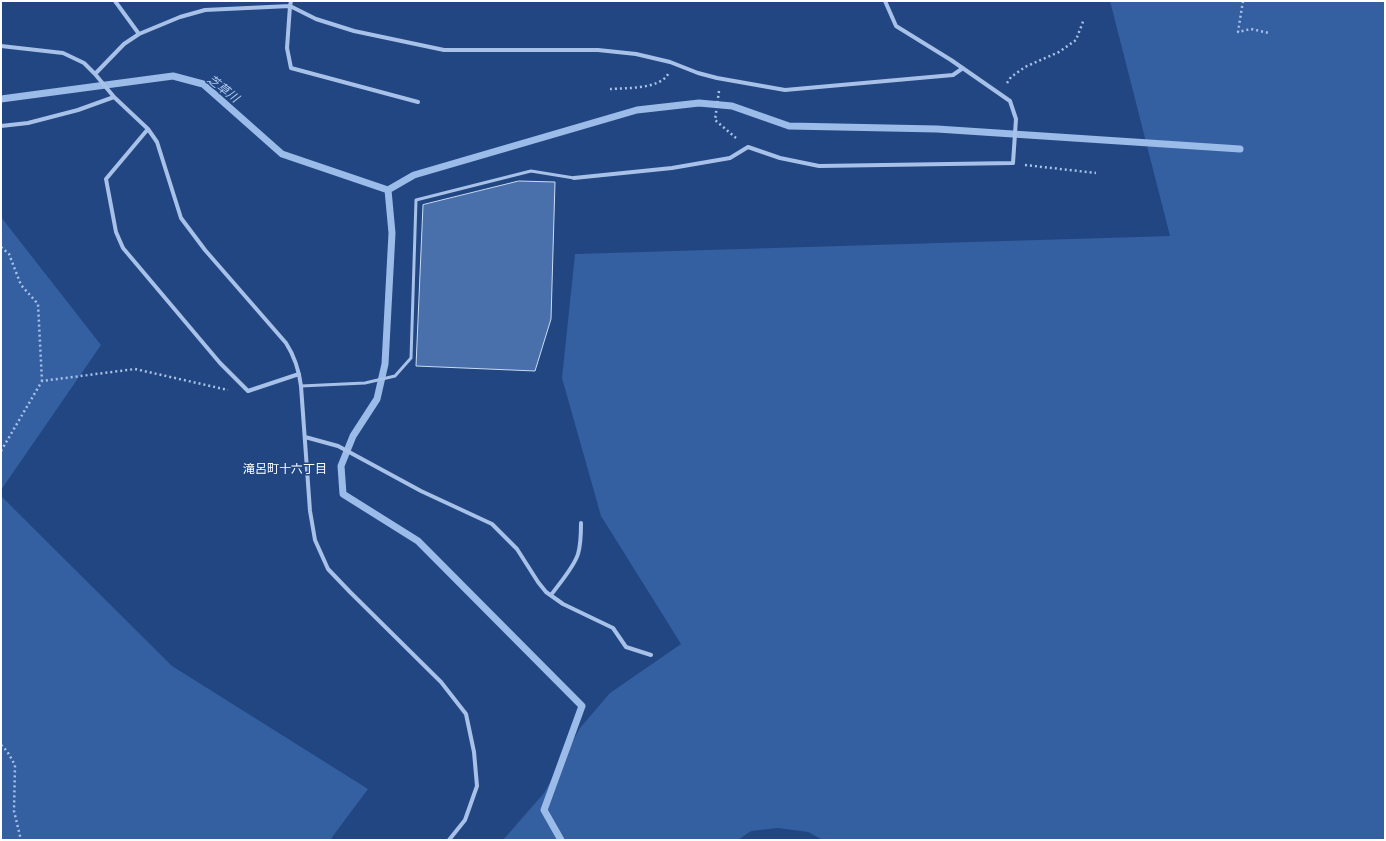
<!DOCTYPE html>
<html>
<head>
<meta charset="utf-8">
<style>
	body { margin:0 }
	#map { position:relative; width:1386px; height:841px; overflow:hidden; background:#214682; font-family:Quicksand,sans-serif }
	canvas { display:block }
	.frame { position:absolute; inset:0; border:2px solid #fff; pointer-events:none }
</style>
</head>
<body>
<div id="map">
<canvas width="1386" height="841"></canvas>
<div class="frame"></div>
</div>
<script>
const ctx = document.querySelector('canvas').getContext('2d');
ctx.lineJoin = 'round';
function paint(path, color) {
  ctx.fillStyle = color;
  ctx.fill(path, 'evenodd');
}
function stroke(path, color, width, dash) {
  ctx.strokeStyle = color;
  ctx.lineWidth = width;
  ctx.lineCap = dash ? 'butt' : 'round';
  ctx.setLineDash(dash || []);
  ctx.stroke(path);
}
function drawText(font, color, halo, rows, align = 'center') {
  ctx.font = font + ' Quicksand,"Noto Sans JP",sans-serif';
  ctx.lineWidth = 3;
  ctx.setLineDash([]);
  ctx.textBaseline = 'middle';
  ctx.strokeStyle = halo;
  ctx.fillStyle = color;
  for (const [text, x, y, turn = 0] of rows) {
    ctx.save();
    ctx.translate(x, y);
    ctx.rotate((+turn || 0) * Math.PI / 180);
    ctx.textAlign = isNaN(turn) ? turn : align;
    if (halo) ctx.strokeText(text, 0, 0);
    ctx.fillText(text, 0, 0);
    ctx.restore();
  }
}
const green = new Path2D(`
	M1110,1H1385V840H823L808,832L778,828L751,831L738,840H503L544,793L580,728L610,693L681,644L601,516L562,378L575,254L1170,236Z
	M1,217L101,345L1,490Z
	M1,496L172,666L368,789L330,840H1Z`);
const stream = new Path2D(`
	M1,99L173,76L203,84L282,154L388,190
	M388,190L414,175L637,110L699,103L732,106L789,126L937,129L1240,149
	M388,190L392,233L385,364L377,399L353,436L341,466L343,494L418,541L582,706L544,810L561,840`);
const building = new Path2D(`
	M519,181L555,182L551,319L535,371L416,366L423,205Z`);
const path = new Path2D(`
	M1243,1L1238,32L1251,29L1269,33
	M1007,83L1011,77L1025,67L1059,52L1076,40L1084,19
	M610,89C626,88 660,89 668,74
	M719,91L715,120L736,138
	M1025,165L1096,173
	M1,247L9,254L21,285L38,304L42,381
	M1,451L42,381L135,369L228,390
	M1,745L7,751L15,765L14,811L21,840`);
const lane = new Path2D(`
	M301,386L365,383L395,376L411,358L416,200L531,171L574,178`);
const street = new Path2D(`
	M115,1L139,34
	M1,46L63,53L84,63L95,74L114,97L148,129L157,142L181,218L205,250L286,343C295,357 299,370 301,386L310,511L315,540L328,569L350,592L441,682L466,714L474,752L477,786L465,820L449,840
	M95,74L124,44L139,34L180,17L205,10L290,6L291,1
	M418,102L291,68L287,48L290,6L316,19L354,31L444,50H598L636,54L670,62L698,73L717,78L785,90L953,75L963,68
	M1,126L28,123L78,110L114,97
	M148,129L106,179L116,232L123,248L220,363L248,391L299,374
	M574,178L672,168L730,158L748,147L780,158L819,166L1013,163L1016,119L1010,101L951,60L896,26L885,1
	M305,437L338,446L421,491L492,524L517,549L538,582L546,592L563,604L613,628L626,647L651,655
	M551,595C559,584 574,567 578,554C581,544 581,533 581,523`);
const waterNames = [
	["芝草川",223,89,38]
];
const neighbourhoodNames = [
	["滝呂町十六丁目",285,469]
];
paint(green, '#345fa0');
stroke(stream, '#9bbbe9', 7);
paint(building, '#4970ab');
stroke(building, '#cbdcf6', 1);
stroke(path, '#a7c1e8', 2.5, [2, 3]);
stroke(lane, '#a7c1e8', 3);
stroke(street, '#a7c1e8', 4);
drawText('italic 12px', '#b2cbf0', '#214682', waterNames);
drawText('12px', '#fff', '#214682', neighbourhoodNames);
</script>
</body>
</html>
